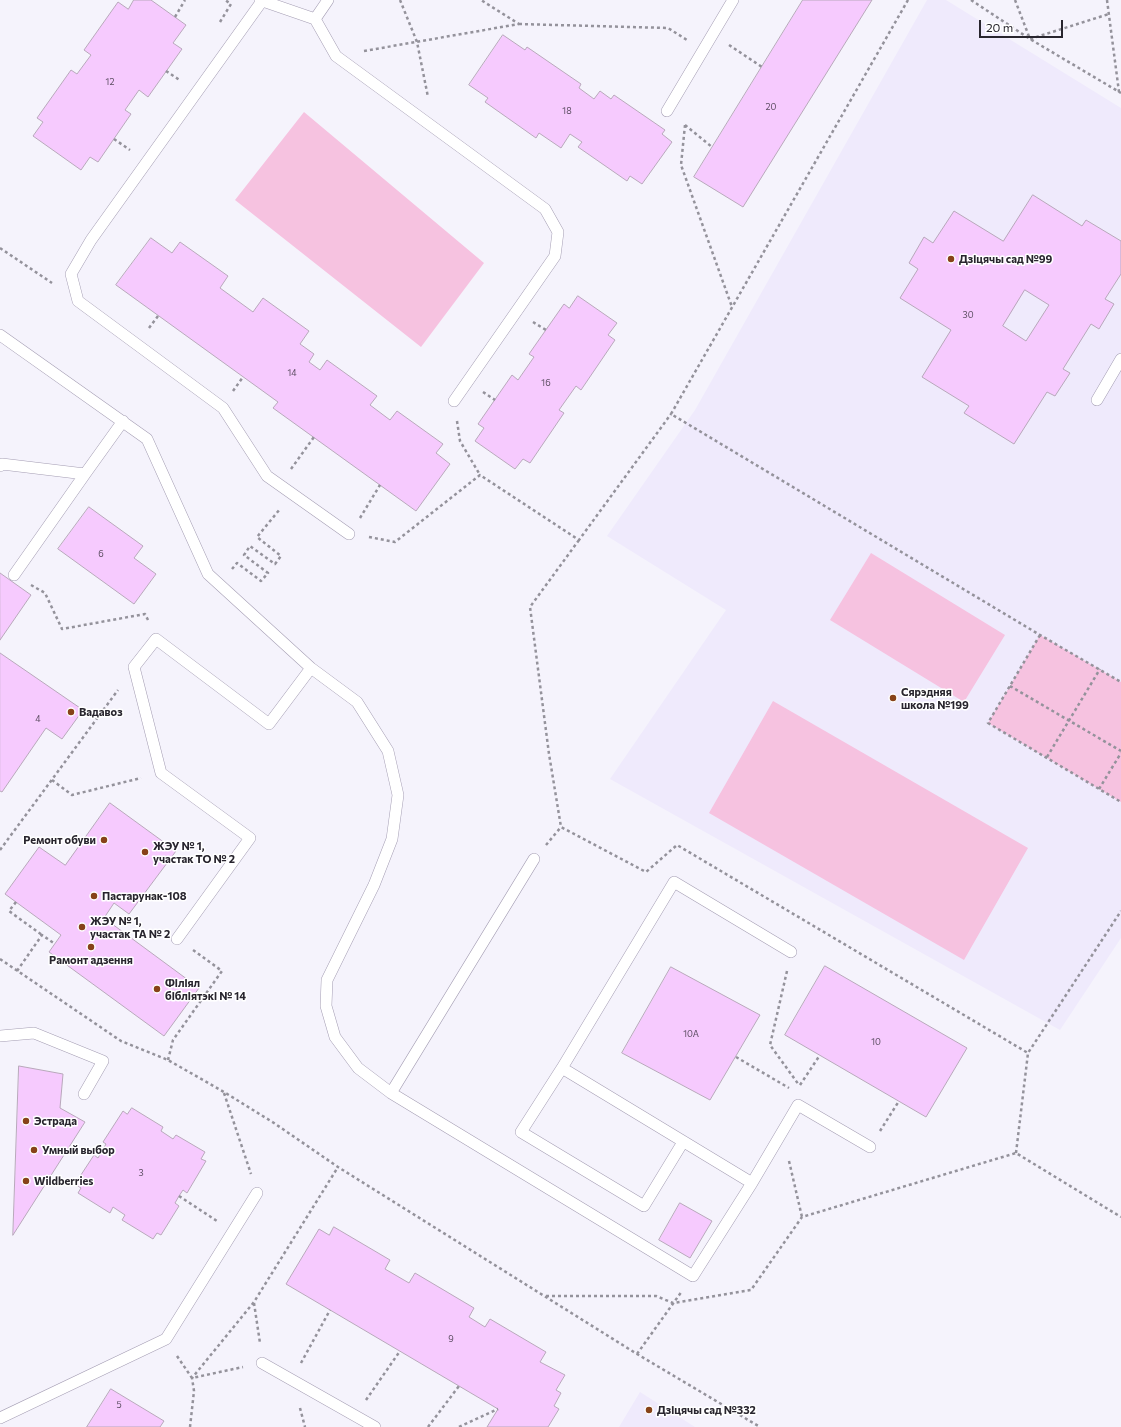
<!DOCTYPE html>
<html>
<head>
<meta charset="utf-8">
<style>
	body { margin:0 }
	#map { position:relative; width:1121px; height:1427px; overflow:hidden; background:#f5f3fc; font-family:Commissioner,sans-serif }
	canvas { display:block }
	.scale { position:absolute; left:979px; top:20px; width:84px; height:18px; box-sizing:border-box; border:2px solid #28252e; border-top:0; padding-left:5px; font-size:12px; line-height:14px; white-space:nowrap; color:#28252e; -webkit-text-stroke:3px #fff; paint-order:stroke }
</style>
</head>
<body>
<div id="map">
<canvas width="1121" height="1427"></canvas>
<div class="scale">20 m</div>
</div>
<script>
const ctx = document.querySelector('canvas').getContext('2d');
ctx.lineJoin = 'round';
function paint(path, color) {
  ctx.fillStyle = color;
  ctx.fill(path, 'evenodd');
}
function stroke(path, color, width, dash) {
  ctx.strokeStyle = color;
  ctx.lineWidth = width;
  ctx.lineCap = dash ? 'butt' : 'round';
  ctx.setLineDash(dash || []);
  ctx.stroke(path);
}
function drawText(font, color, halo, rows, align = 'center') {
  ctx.font = font + ' Commissioner,sans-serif';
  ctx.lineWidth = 3;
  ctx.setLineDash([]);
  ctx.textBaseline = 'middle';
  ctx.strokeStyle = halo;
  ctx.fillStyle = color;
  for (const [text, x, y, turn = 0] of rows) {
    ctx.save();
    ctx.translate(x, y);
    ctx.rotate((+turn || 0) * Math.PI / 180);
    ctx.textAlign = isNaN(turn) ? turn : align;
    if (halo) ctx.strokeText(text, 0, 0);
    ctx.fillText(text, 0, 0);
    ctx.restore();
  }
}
const built = new Path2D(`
	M927,0H946L1121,108V938L1060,1030L610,779L726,610L607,536L695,410Z
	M640,1392L695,1427H619Z`);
const green = new Path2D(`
	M304,112L484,263L421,347L235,200Z
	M871,553L1005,635L964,702L830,620Z
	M1040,635L1121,682V802L988,723Z
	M773,701L1028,848L964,960L709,813Z`);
const building = new Path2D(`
	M134,0H151L186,25L173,43L182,49L148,97L139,90L125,110L131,114L98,162L90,157L81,170L33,136L43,122L37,118L71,70L77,74L91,55L84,50L118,2L128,9Z
	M803,0H872L743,207L694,177Z
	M503,35L525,50L527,47L581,84L579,88L594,99L600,91L611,99L614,95L665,130L662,134L672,142L642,184L630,176L627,181L578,147L582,142L570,134L561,148L539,133L536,138L485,102L488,98L469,85Z
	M1033,195L1082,226L1086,220L1121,241V274L1105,299L1114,304L1099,329L1091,324L1063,369L1070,373L1055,396L1047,392L1014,444L964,413L969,406L922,377L951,330L900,298L918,269L909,263L924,237L933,243L954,211L1003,241ZM1025,290L1049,305L1026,341L1003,326Z
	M151,238L172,253L180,242L228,276L220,288L253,312L263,298L309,331L300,344L314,354L309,362L320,370L327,360L377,396L370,405L390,420L397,411L443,444L436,453L450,464L416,511L273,408L278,402L116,285Z
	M578,296L617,323L608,335L615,340L581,390L576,386L559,410L564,413L530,463L523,459L515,469L475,441L484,428L478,424L512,375L518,380L534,357L529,354L564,304L569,308Z
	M89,507L143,546L134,558L156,574L134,604L58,549Z
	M0,573L31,595L0,640Z
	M0,653L83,710L62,739L46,728L2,792L0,791Z
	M110,803L176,851L129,914L114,903L104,918L199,988L164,1036L49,952L61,935L5,894L39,847L65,865Z
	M825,966L967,1048L926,1117L785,1035Z
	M671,967L760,1015L710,1100L622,1053Z
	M19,1066L63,1074L60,1108L85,1122L13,1235Z
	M132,1108L163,1127L161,1131L173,1139L176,1135L205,1152L201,1159L206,1161L187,1193L183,1190L179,1196L175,1203L179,1206L161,1235L157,1233L153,1239L122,1220L125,1215L113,1207L110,1213L78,1193L81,1188L75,1184L94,1155L98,1158L106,1144L103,1142L123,1111L127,1114Z
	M680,1203L712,1221L690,1258L659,1240Z
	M334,1227L390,1260L385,1269L409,1283L415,1273L474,1308L469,1317L485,1327L490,1319L546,1352L540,1362L565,1375L556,1390L561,1393L554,1406L559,1409L548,1427H487L498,1409L286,1284L319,1229L329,1235Z
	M111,1389L164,1421L160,1427H87Z`);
const path = new Path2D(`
	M400,0L417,42L428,97
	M908,0L671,414L1040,635L1121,682
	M971,0L1030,39L1121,93
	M1015,0L1030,39L1109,14
	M1107,0L1119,92
	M175,17L185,0
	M220,22L231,4L225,0
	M519,24L668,28L687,40
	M729,45L762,67
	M364,51L519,24L481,0
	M166,71L181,81
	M685,125L681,165L732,307
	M685,125L712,147
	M114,139L130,150
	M0,248L52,283
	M533,322L546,330
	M149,328L158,316
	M233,391L243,377
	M483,392L495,400
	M457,421L460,441L480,475
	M291,469L314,437
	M360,518L380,485
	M369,537L395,542L480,475L579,540L671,414
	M579,540L530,607L549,754L561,827L646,872L677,845L1028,1053
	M232,569L237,563L261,581L268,573L244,555L250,546L275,564L281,556L257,537L280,509
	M31,585L45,593L62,629L145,614L149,622
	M1040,635L988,723L1121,802
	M1010,686L1121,751
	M1047,757L1100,669
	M52,780L72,795L141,778
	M1099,789L1121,753
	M546,845L561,827
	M0,850L118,690
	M16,902L9,911L42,935
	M0,959L121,1041L168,1060L224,1092L274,1123L338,1167L637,1354L760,1427
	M17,971L42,935L55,944
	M787,971L770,1045L799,1085
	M736,1057L789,1088
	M168,1060L173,1040L222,971L193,950
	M800,1085L820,1055
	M224,1093L251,1174
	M880,1131L899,1101
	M1016,1153L1028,1053L1121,911
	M789,1161L802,1217
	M179,1196L217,1221
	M546,1296H656L673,1303L751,1290L802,1217L1016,1153L1121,1217
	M254,1303L260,1343
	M637,1354L682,1291
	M177,1356L192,1378L243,1367
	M301,1363L330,1310
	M366,1400L400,1351
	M300,1408L305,1427
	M190,1427L194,1391L192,1378L254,1302L338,1167
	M428,1427L459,1386
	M459,1427L498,1409`);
const service = new Path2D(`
	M260,0L315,19L336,56L545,209L558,232L555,256L454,401
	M262,1L91,240L71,274L78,301L223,408L267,476L349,534
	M315,19L328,0
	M667,111L733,0
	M0,335L147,439L208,574L311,668L357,702L388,751L398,795L392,839L374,885L327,980L326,1006L335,1037L358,1068L391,1093L693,1276L752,1183L798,1105L870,1147
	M1097,400L1121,359
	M0,466L2,464L85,474L123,421
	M14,575L85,474
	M177,939L250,838L161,773L134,667L156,639L269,724L311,668
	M0,1036L34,1033L103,1061L84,1094
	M562,1068L521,1132L644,1206L683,1142
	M391,1093L534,859
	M752,1183L562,1068L674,882L791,952
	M262,1363L375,1427
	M0,1418L166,1339L257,1193`);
const markers = [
	[951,259,4,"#874218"],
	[893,698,4,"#874218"],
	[71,712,4,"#874218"],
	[104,840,4,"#874218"],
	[145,852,4,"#874218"],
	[94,896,4,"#874218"],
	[82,927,4,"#874218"],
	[91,947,4,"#874218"],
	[157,989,4,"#874218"],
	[26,1121,4,"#874218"],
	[34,1150,4,"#874218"],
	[26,1181,4,"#874218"],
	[649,1410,4,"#874218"]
];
const numberNames = [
	["12",110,82],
	["20",771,107],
	["18",567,111],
	["30",968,315],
	["14",292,373],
	["16",546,383],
	["6",101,554],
	["4",38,719],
	["10А",691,1034],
	["10",876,1042],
	["3",141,1173],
	["9",451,1339],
	["5",119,1405]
];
const poiNames = [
	["Дзіцячы сад №99",959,259],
	["Сярэдняя",901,692],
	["школа №199",901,705],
	["Вадавоз",79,712],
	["Ремонт обуви",96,840,"right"],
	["ЖЭУ № 1,",153,846],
	["участак ТО № 2",153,859],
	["Пастарунак-108",102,896],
	["ЖЭУ № 1,",90,921],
	["участак ТА № 2",90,934],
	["Рамонт адзення",91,960,"center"],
	["Філіял",165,983],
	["бібліятэкі № 14",165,996],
	["Эстрада",34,1121],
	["Умный выбор",42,1150],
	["Wildberries",34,1181],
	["Дзіцячы сад №332",657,1410]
];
paint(built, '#efeafc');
paint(green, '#f6c2e0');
paint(building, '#f6cafe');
stroke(building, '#b8a8bb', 1);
stroke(service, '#a49db3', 12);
stroke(path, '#94929b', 2.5, [3, 3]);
stroke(service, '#fff', 11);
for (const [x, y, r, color] of markers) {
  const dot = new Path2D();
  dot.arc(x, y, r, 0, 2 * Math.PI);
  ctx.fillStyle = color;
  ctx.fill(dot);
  stroke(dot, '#fff', 1.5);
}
drawText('9px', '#5c4e62', null, numberNames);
drawText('bold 11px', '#28252e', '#fff', poiNames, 'left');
</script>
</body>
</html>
